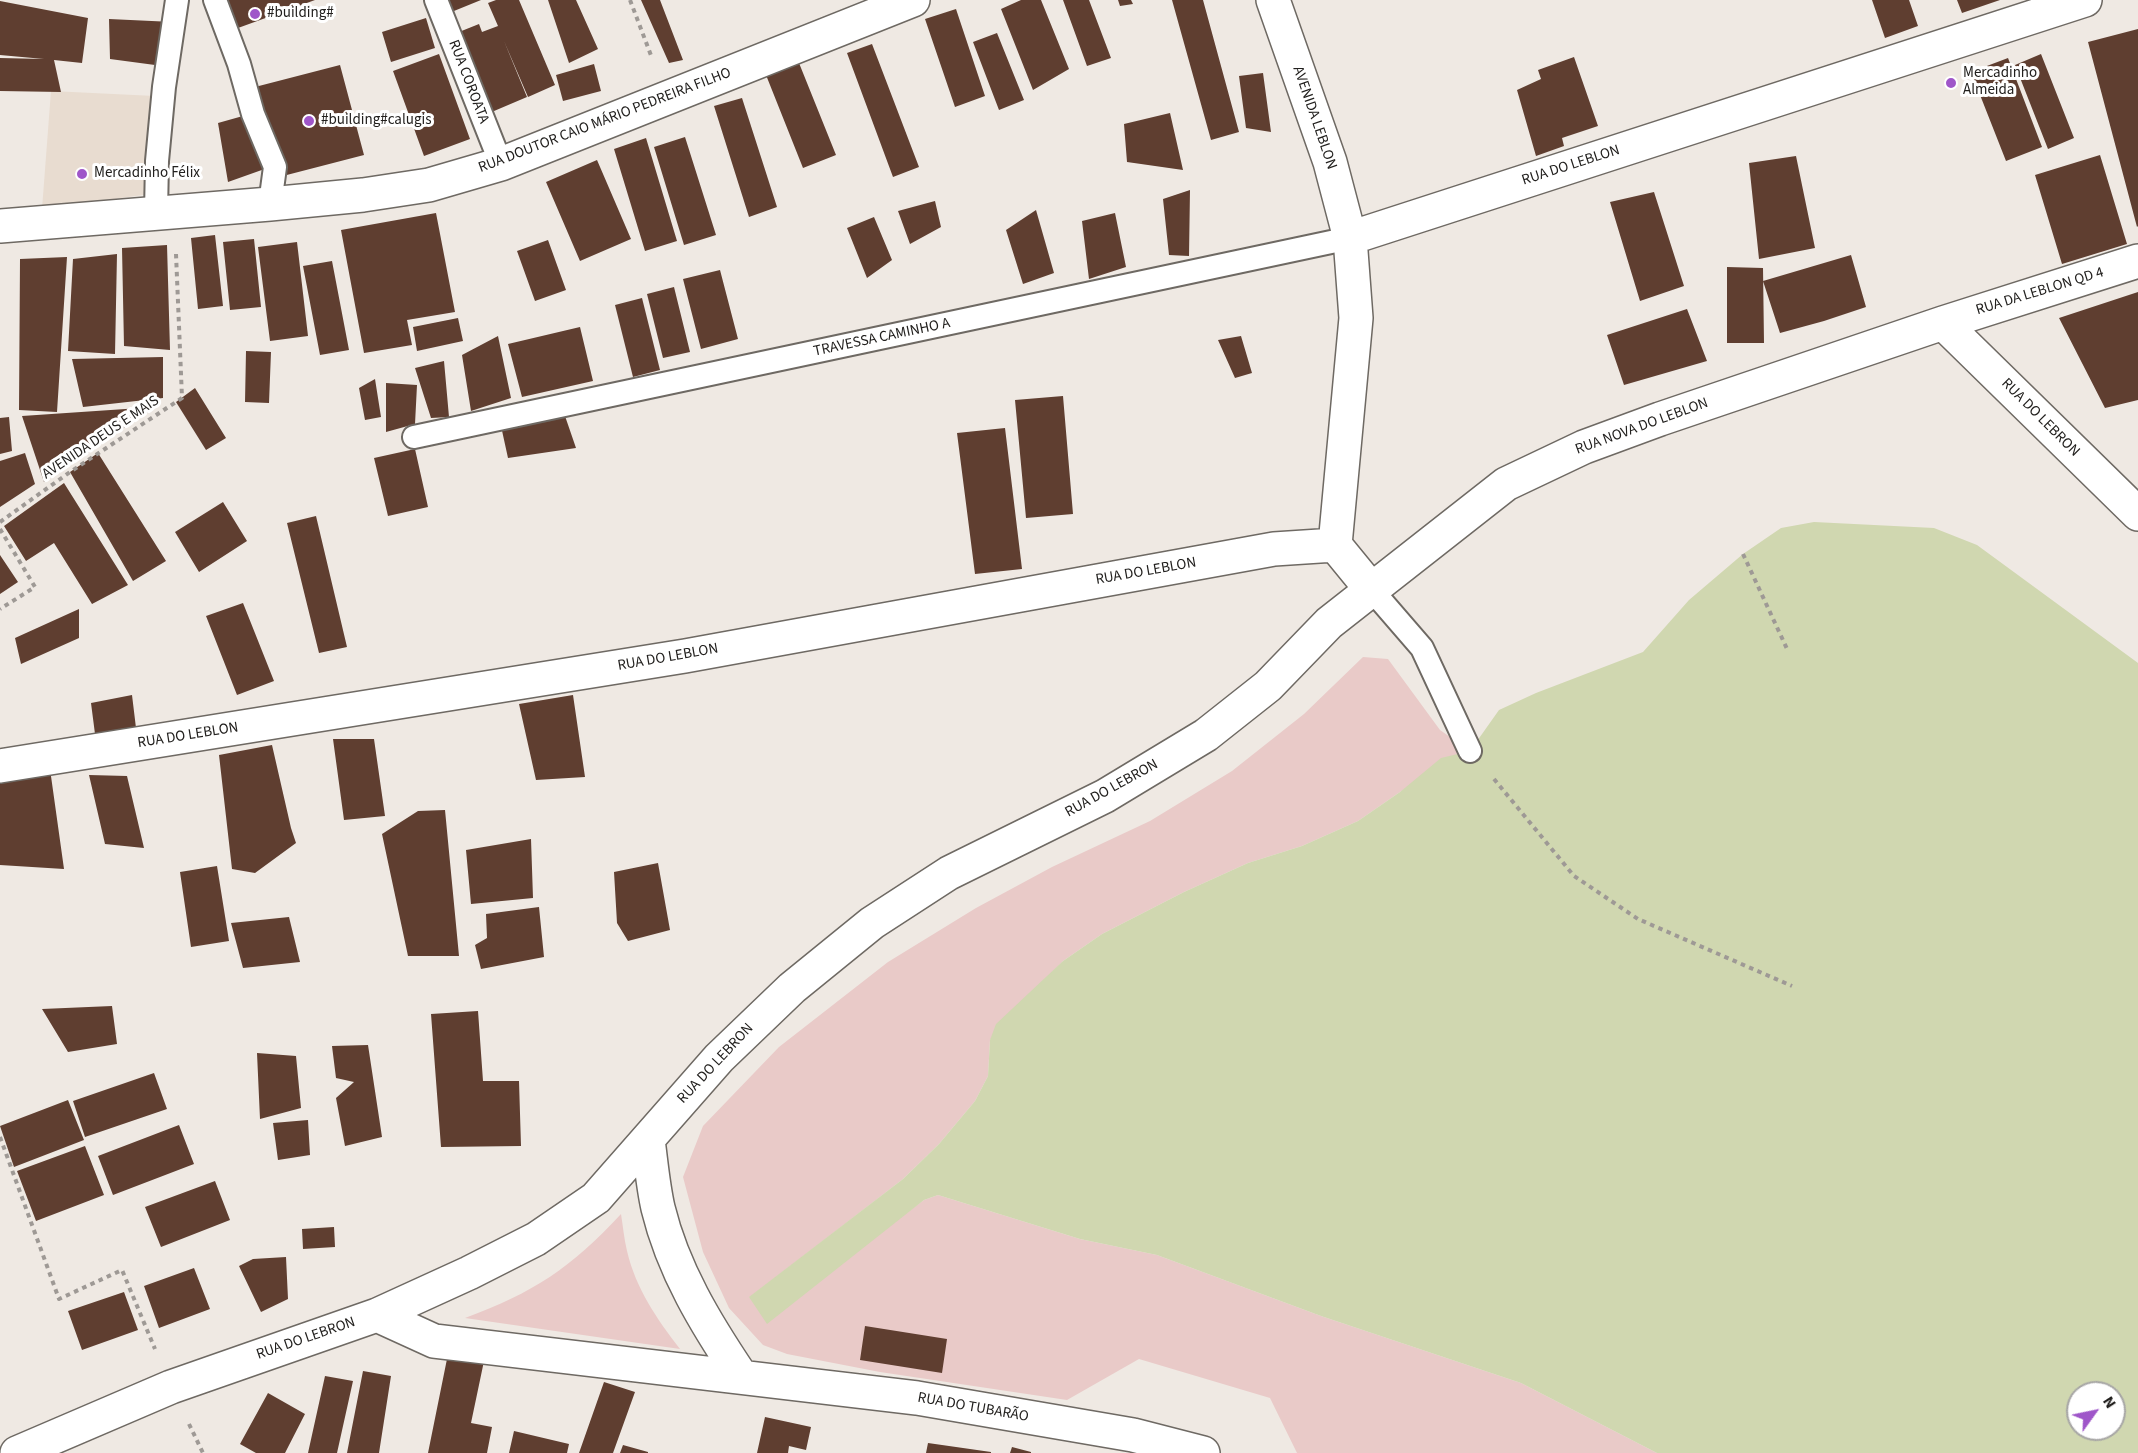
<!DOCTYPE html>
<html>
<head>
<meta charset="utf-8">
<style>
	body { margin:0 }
	#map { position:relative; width:2138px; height:1453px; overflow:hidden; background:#efe9e3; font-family:"Source Sans 3",sans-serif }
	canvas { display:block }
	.north { position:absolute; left:2066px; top:1381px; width:60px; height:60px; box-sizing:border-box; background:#fff; border:2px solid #a7a6a5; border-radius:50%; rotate:57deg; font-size:16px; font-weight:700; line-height:24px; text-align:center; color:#22201e }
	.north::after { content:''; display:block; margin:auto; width:21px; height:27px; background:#9f56c9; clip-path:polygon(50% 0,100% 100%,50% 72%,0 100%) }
</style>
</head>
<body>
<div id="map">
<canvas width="2138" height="1453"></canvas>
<div class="north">N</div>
</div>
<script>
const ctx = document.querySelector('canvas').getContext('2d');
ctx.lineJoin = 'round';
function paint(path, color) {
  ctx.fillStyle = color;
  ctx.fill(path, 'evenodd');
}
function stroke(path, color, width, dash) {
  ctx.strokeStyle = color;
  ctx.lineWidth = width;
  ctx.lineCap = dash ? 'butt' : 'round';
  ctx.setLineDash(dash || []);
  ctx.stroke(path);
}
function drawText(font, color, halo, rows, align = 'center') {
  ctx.font = font + ' "Source Sans 3",sans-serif';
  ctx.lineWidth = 6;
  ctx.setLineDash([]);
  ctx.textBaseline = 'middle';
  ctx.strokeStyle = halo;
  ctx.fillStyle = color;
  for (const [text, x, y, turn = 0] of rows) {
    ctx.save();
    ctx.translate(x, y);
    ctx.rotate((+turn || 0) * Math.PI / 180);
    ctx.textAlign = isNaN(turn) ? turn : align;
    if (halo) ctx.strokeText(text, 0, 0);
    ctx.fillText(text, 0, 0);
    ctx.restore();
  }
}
const built = new Path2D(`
	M51,91L155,96L150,194L42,209Z`);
const green = new Path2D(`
	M1363,657L1388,659L1440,730L1470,751L1400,792L1358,821L1302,846L1248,863L1184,892L1102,934L1063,961L990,1040L988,1076L975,1101L939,1144L903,1179L749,1298L898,1219L924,1200L938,1195L1080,1239L1157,1255L1321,1316L1521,1383L1657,1453H1297L1270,1398L1139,1359L1067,1400L880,1372L787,1354L763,1345L729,1308L703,1252L683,1177L703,1126L779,1047L888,962L976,908L1052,867L1150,821L1232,771L1304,714Z
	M621,1214C623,1226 624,1239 627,1251C636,1289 657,1319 680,1349L465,1318C533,1293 571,1268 621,1214Z`);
const water = new Path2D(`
	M1814,522L1934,528L1977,545L2138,663V1453H1657L1521,1383L1321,1316L1157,1255L1080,1239L938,1195L924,1200L767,1324L749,1297L903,1179L939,1144L975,1101L988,1076L990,1040L996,1024L1063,961L1102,934L1184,892L1248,863L1302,846L1358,821L1400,792L1441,758L1470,751L1499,710L1536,693L1643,652L1689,600L1743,554L1781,528ZM2078,1393H2114V1429H2078Z`);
const building = new Path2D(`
	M228,0H315L238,28Z
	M443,0H481L449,13Z
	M496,0H519L555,85L528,97L504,41L527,97L487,114L454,34L479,24L482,32L498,26L488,3Z
	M548,0H576L598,49L569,63Z
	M641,0H660L683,60L669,63Z
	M1021,0H1041L1069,69L1033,90L1001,9Z
	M1063,0H1089L1111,58L1087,66Z
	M1118,0H1131L1133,4L1120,6Z
	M1172,0H1203L1239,132L1211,140Z
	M1872,0H1909L1918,26L1885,38Z
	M1957,0H2000L1962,13Z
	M0,1L88,18L82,63L54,60L61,92L0,91V58L44,59L0,55Z
	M956,9L985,96L955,107L925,19Z
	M426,18L435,48L391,62L382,32Z
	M109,19L173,22L155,65L110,59Z
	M2138,29V226L2137,227L2088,42Z
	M997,33L1024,100L999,110L973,42Z
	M872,44L919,167L893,177L847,53Z
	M439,54L470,139L424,156L393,71Z
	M2041,54L2074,138L2048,149L2015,65Z
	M1574,57L1598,126L1562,138L1564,146L1536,156L1517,90L1541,79L1538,70Z
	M2008,58L2042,147L2006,161L1971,72Z
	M799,63L836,155L803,168L766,75Z
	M594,64L601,91L563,101L556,75Z
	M340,65L364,155L279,177L255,87Z
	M1263,73L1271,132L1246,128L1239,76Z
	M742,98L777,207L749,217L714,106Z
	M1170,113L1183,170L1127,162L1124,124Z
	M250,114L273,166L228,182L218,123Z
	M685,137L716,235L684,245L654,147Z
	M646,138L677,241L645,251L614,149Z
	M2100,155L2127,244L2062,264L2035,175Z
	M1796,156L1815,248L1759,259L1749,163Z
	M597,160L631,239L580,261L546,182Z
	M1190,190L1189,256L1169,255L1163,199Z
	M1654,192L1684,286L1640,301L1610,202Z
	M935,201L941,227L910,244L898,211Z
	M1036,210L1054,273L1023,284L1006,230Z
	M436,213L455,312L407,320L412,345L364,353L341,230Z
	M1115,213L1126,267L1089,279L1082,221Z
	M874,217L892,260L867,278L847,228Z
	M215,235L223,306L198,309L191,238Z
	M254,239L261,307L230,310L223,242Z
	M548,240L566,290L535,301L517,251Z
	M297,242L308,336L270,341L258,247Z
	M167,245L170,350L124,346L122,248Z
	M117,254L115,354L68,351L73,259Z
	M1851,255L1866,307L1824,321L1780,333L1763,281Z
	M67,257L57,412L19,410L20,259Z
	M332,261L349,350L320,355L303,266Z
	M1727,267L1763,268L1764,343H1727Z
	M720,270L738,339L701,349L683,279Z
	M674,287L690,352L663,358L647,294Z
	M2138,292V400L2105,408L2059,318Z
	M642,298L660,370L633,377L615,305Z
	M1687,309L1707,361L1624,385L1607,335Z
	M458,318L463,341L417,351L413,327Z
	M580,327L593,381L522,397L508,344Z
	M498,336L511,398L471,411L462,355Z
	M1241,336L1252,373L1235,378L1218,340Z
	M246,351L271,352L269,403L245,402Z
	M163,357V398L83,407L72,359Z
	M444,361L449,417L431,418L415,368Z
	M375,379L381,417L365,420L359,388Z
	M386,383L417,385L415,424L386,432Z
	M195,388L226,438L206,450L176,402Z
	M1063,396L1073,514L1026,518L1015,400Z
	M155,407L44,482L22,416Z
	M565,416L576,448L508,458L501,426Z
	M9,417L12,451L0,454V418Z
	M1005,428L1022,569L975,574L957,433Z
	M415,449L428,507L388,516L374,458Z
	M25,453L35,484L0,507V461Z
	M98,453L166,561L133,581L70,472Z
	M64,483L128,585L92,604L54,543L26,561L4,526Z
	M223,502L247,541L199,572L175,532Z
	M316,516L347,647L319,653L287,523Z
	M0,555L18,582L0,594Z
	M243,603L274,681L237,695L206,616Z
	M79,609V638L21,664L15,638Z
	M132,695L136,728L95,734L91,703Z
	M573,695L585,777L536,780L519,704Z
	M333,739H374L385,816L344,820Z
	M272,745L291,828L296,843L255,873L232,869L219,755Z
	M50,769L64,869L0,865V774Z
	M89,775L127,776L144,848L105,844Z
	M445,810L459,956H408L382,834L418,811Z
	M531,839L533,898L471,904L466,850Z
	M658,863L670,930L628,941L617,923L614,872Z
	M217,866L229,941L191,947L180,872Z
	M539,907L544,957L481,969L475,945L487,938L486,914Z
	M289,917L300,962L243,968L231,923Z
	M112,1006L117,1044L68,1052L42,1009Z
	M478,1011L483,1081H519L521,1146L441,1147L431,1014Z
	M368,1045L382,1137L345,1146L336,1098L354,1082L336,1078L332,1046Z
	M257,1053L296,1056L301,1108L260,1119Z
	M154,1073L167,1109L85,1137L73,1101Z
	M68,1100L84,1140L14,1167L0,1126Z
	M308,1120L310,1155L278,1160L273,1123Z
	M179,1125L194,1164L113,1195L98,1156Z
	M85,1146L104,1195L36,1221L17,1171Z
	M215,1181L230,1220L161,1247L145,1207Z
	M334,1227L335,1247L303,1249L302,1229Z
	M286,1257L288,1299L261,1312L239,1266L253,1259Z
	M194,1268L210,1309L159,1328L144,1286Z
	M124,1292L138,1330L82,1350L68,1311Z
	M865,1326L947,1339L942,1373L860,1360Z
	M448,1354L484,1361L471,1423L492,1427L487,1453H428Z
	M363,1371L391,1376L379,1453H347Z
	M325,1376L353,1381L337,1453H308Z
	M604,1382L635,1392L613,1453H579Z
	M268,1393L305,1414L285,1453H256L240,1444Z
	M765,1417L811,1427L806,1450L789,1446L788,1453H757Z
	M514,1431L569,1444L567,1453H509Z
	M928,1443L991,1452V1453H926Z
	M623,1445L648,1452V1453H620Z
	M1012,1447L1031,1452V1453H1010Z`);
const path = new Path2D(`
	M630,0L652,58
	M0,522L70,472L182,398L176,254
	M0,529L35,587L0,609
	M1743,554L1788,651
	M1494,779L1574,876L1638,919L1792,986
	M0,1137L59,1299L122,1270L155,1349
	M189,1424L203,1453`);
const lane = new Path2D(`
	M215,0L239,64L253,114L275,167L270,204
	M436,0L501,164
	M156,213L157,161L164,87L177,0
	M414,437L1350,238
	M1371,589L1422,648L1470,751`);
const street = new Path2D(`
	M1273,0L1330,162L1350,238L1356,318L1335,545
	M0,226L270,204L363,195L429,185L501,164L913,0
	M1350,238L2085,0
	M1943,323L2138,514
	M0,766L685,656L1274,549L1335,545L1371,589
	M648,1140C651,1162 653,1186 658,1208C673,1270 706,1324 741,1376
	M377,1315L434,1341L917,1398L1133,1435L1203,1453
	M17,1453L171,1387L377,1315L469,1273L536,1239L596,1198L719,1058L792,988L872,923L949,873L1105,796L1206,735L1268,686L1329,623L1506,484L1584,447L1660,419L1943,323L2138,261`);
const markers = [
	[255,14,6,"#9f56c9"],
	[1951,83,6,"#9f56c9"],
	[309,121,6,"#9f56c9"],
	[82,174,6,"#9f56c9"]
];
const poiNames = [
	["#building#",267,14],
	["Mercadinho",1963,74],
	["Almeida",1963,91],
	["#building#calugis",321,121],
	["Mercadinho Félix",94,174]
];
const streetNames = [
	["RUA COROATA",468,82,69],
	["AVENIDA LEBLON",1314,118,71],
	["RUA DOUTOR CAIO MÁRIO PEDREIRA FILHO",605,121,-21],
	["RUA DO LEBLON",1571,166,-18],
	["RUA DA LEBLON QD 4",2040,292,-17],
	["TRAVESSA CAMINHO A",882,338,-12],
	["RUA DO LEBRON",2040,418,45],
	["RUA NOVA DO LEBLON",1642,427,-20],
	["AVENIDA DEUS E MAIS",101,438,-34],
	["RUA DO LEBLON",1146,572,-10],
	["RUA DO LEBLON",668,658,-10],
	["RUA DO LEBLON",188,736,-9],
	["RUA DO LEBRON",1112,789,-29],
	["RUA DO LEBRON",716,1064,-47],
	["RUA DO LEBRON",306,1339,-19],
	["RUA DO TUBARÃO",973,1408,10]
];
paint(built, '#e8dcd0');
paint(green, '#e9cac8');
paint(water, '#d0d7b0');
paint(building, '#5f3e30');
stroke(lane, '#6e6963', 26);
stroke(street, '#6e6963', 36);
stroke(path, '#9e9995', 4, [4.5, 4.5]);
stroke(lane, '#fff', 22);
stroke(street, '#fff', 33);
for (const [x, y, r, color] of markers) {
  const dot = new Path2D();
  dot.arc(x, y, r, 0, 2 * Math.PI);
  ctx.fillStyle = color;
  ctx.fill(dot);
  stroke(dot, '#fff', 2);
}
drawText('15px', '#22201e', '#fff', poiNames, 'left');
drawText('15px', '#22201e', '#fff', streetNames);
</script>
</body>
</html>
